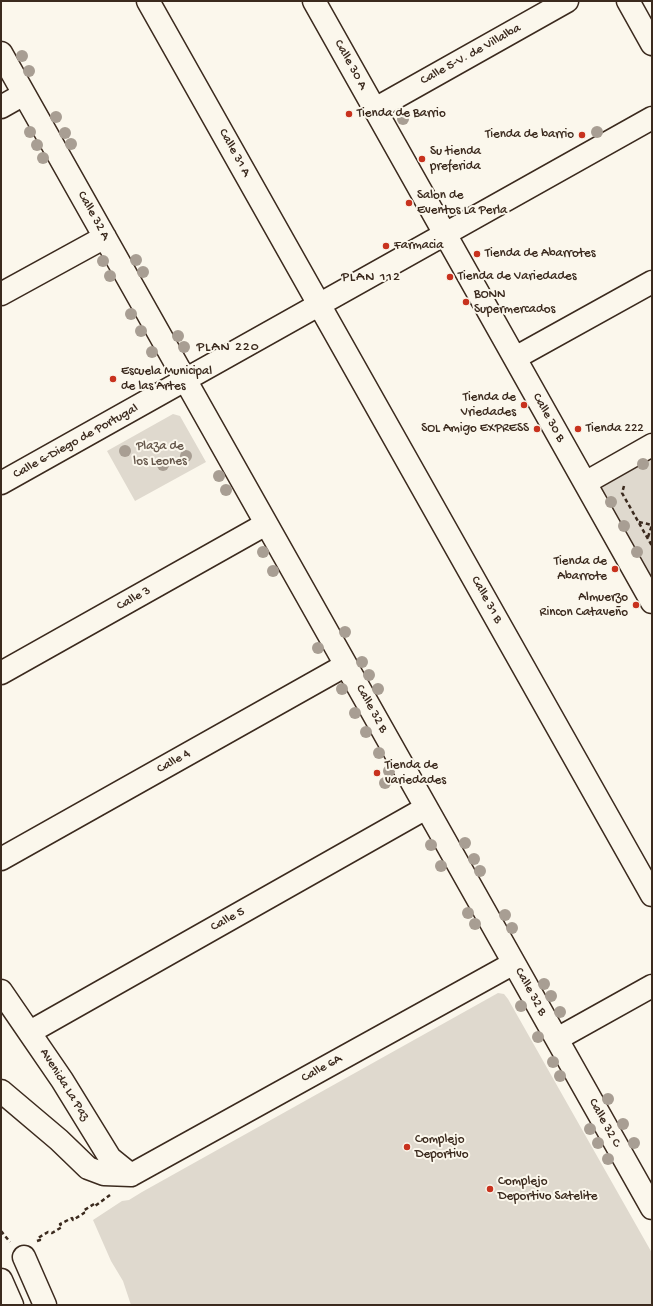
<!DOCTYPE html>
<html>
<head>
<meta charset="utf-8">
<style>
	body { margin:0 }
	#map { position:relative; width:653px; height:1306px; overflow:hidden; background:#fbf7ec; font-family:"Gochi Hand",sans-serif }
	canvas { display:block }
	.frame { position:absolute; inset:0; border:2px solid #3b2a1e; pointer-events:none }
</style>
</head>
<body>
<div id="map">
<canvas width="653" height="1306"></canvas>
<div class="frame"></div>
</div>
<script>
const ctx = document.querySelector('canvas').getContext('2d');
ctx.lineJoin = 'round';
function paint(path, color) {
  ctx.fillStyle = color;
  ctx.fill(path, 'evenodd');
}
function stroke(path, color, width, dash) {
  ctx.strokeStyle = color;
  ctx.lineWidth = width;
  ctx.lineCap = dash ? 'butt' : 'round';
  ctx.setLineDash(dash || []);
  ctx.stroke(path);
}
function drawText(font, color, halo, rows, align = 'center') {
  ctx.font = font + ' "Gochi Hand",sans-serif';
  ctx.lineWidth = 4;
  ctx.setLineDash([]);
  ctx.textBaseline = 'middle';
  ctx.strokeStyle = halo;
  ctx.fillStyle = color;
  for (const [text, x, y, turn = 0] of rows) {
    ctx.save();
    ctx.translate(x, y);
    ctx.rotate((+turn || 0) * Math.PI / 180);
    ctx.textAlign = isNaN(turn) ? turn : align;
    if (halo) ctx.strokeText(text, 0, 0);
    ctx.fillText(text, 0, 0);
    ctx.restore();
  }
}
const green = new Path2D(`
	M173,414L180,416L206,462L135,501L107,451Z
	M652,455V586L601,493V488L603,484Z
	M498,993L504,994L508,999L652,1253V1305H131L123,1281L111,1261L93,1220L122,1201L129,1200L142,1192Z`);
const path = new Path2D(`
	M624,486L622,493L652,546
	M639,522L652,525
	M648,537L652,525
	M1,1231L10,1242
	M37,1241L40,1240L38,1238L48,1232L52,1233L62,1227L60,1224L72,1218L73,1220L84,1213L83,1211L94,1204L95,1206L110,1195`);
const minor = new Path2D(`
	M148,1L652,895
	M314,1L652,602
	M628,1L652,44
	M1,53L652,1208
	M1,107L24,94
	M375,109L567,1
	M1,294L105,237
	M515,358L652,282
	M1,483L652,118
	M585,483L652,445
	M1,673L266,524
	M1,859L346,665
	M1,991L62,1080L110,1158L131,1175
	M30,1032L426,808
	M557,1039L652,986
	M1,1091L59,1140L88,1168L104,1174L131,1175
	M131,1175L514,963
	M24,1257L45,1305`);
const major = new Path2D(`
	M1,1280L12,1305`);
const trees = [
	[22,56],
	[29,71],
	[56,117],
	[403,119],
	[30,132],
	[597,132],
	[65,133],
	[71,144],
	[37,145],
	[43,158],
	[136,260],
	[103,261],
	[143,272],
	[110,276],
	[131,314],
	[141,331],
	[178,336],
	[184,347],
	[152,352],
	[125,451],
	[186,456],
	[643,464],
	[163,465],
	[219,476],
	[226,490],
	[611,502],
	[624,526],
	[263,552],
	[637,552],
	[273,571],
	[345,632],
	[318,648],
	[362,662],
	[369,675],
	[342,689],
	[378,689],
	[355,713],
	[366,732],
	[379,753],
	[389,771],
	[385,783],
	[465,843],
	[431,845],
	[474,859],
	[441,866],
	[480,871],
	[468,913],
	[505,915],
	[475,924],
	[512,928],
	[544,984],
	[551,996],
	[521,1006],
	[560,1012],
	[538,1037],
	[553,1062],
	[560,1076],
	[608,1099],
	[623,1124],
	[590,1129],
	[598,1143],
	[634,1143],
	[608,1159]
];
const markers = [
	[349,114,4,"#c8321e"],
	[582,135,4,"#c8321e"],
	[422,159,4,"#c8321e"],
	[409,203,4,"#c8321e"],
	[386,246,4,"#c8321e"],
	[477,254,4,"#c8321e"],
	[450,277,4,"#c8321e"],
	[466,302,4,"#c8321e"],
	[113,379,4,"#c8321e"],
	[524,405,4,"#c8321e"],
	[537,429,4,"#c8321e"],
	[578,429,4,"#c8321e"],
	[615,569,4,"#c8321e"],
	[636,605,4,"#c8321e"],
	[377,773,4,"#c8321e"],
	[407,1147,4,"#c8321e"],
	[490,1189,4,"#c8321e"]
];
const streetNames = [
	["Calle 5-V. de Villalba",471,55,-29],
	["Calle 30 A",350,65,61],
	["Calle 31 A",234,153,61],
	["Calle 32 A",93,216,61],
	["Calle 30 B",548,418,61],
	["Calle 6-Diego de Portugal",76,442,-29],
	["Calle 3",134,599,-29],
	["Calle 31 B",486,600,61],
	["Calle 32 B",371,709,61],
	["Calle 4",174,762,-29],
	["Calle 5",228,920,-29],
	["Calle 32 B",530,992,61],
	["Calle 6A",322,1069,-29],
	["Avenida La Paz",64,1085,58],
	["Calle 32 C",604,1123,61]
];
const poiNames = [
	["Tienda de Barrio",357,114],
	["Tienda de barrio",574,135,"right"],
	["Su tienda",430,152],
	["preferida",430,167],
	["Salon de",417,196],
	["Eventos La Perla",417,211],
	["Farmacia",394,246],
	["Tienda de Abarrotes",485,254],
	["Tienda de Variedades",458,277],
	["BONN",474,295],
	["Supermercados",474,310],
	["Escuela Municipal",121,372],
	["de las Artes",121,387],
	["Tienda de",516,398,"right"],
	["Vriedades",516,413,"right"],
	["SOL Amigo EXPRESS",529,429,"right"],
	["Tienda 222",586,429],
	["Tienda de",607,562,"right"],
	["Abarrote",607,577,"right"],
	["Almuerzo",628,598,"right"],
	["Rincon Cataveño",628,613,"right"],
	["Tienda de",385,766],
	["variedades",385,781],
	["Complejo",415,1140],
	["Deportivo",415,1155],
	["Complejo",498,1182],
	["Deportivo Satelite",498,1197]
];
const parkNames = [
	["Plaza de",160,447],
	["los Leones",160,462]
];
const neighbourhoodNames = [
	["PLAN 112",371,278],
	["PLAN 220",228,348]
];
paint(green, '#dfd9ce');
stroke(minor, '#3b2a1e', 25);
stroke(major, '#3b2a1e', 25);
stroke(path, '#3b2a1e', 2.5, [4, 3]);
stroke(minor, '#fbf7ec', 22);
stroke(major, '#fbf7ec', 22);
ctx.fillStyle = '#a89e93';
for (const [x, y] of trees) {
  ctx.beginPath();
  ctx.arc(x, y, 6, 0, 2 * Math.PI);
  ctx.fill();
}
for (const [x, y, r, color] of markers) {
  const dot = new Path2D();
  dot.arc(x, y, r, 0, 2 * Math.PI);
  ctx.fillStyle = color;
  ctx.fill(dot);
  stroke(dot, '#fbf7ec', 1.5);
}
drawText('13px', '#3b2a1e', '#fbf7ec', streetNames);
drawText('13px', '#3b2a1e', '#fbf7ec', poiNames, 'left');
drawText('13px', '#64564a', '#fbf7ec', parkNames);
ctx.letterSpacing = '1px';
drawText('14px', '#3b2a1e', '#fbf7ec', neighbourhoodNames);
ctx.letterSpacing = '0px';
</script>
</body>
</html>
